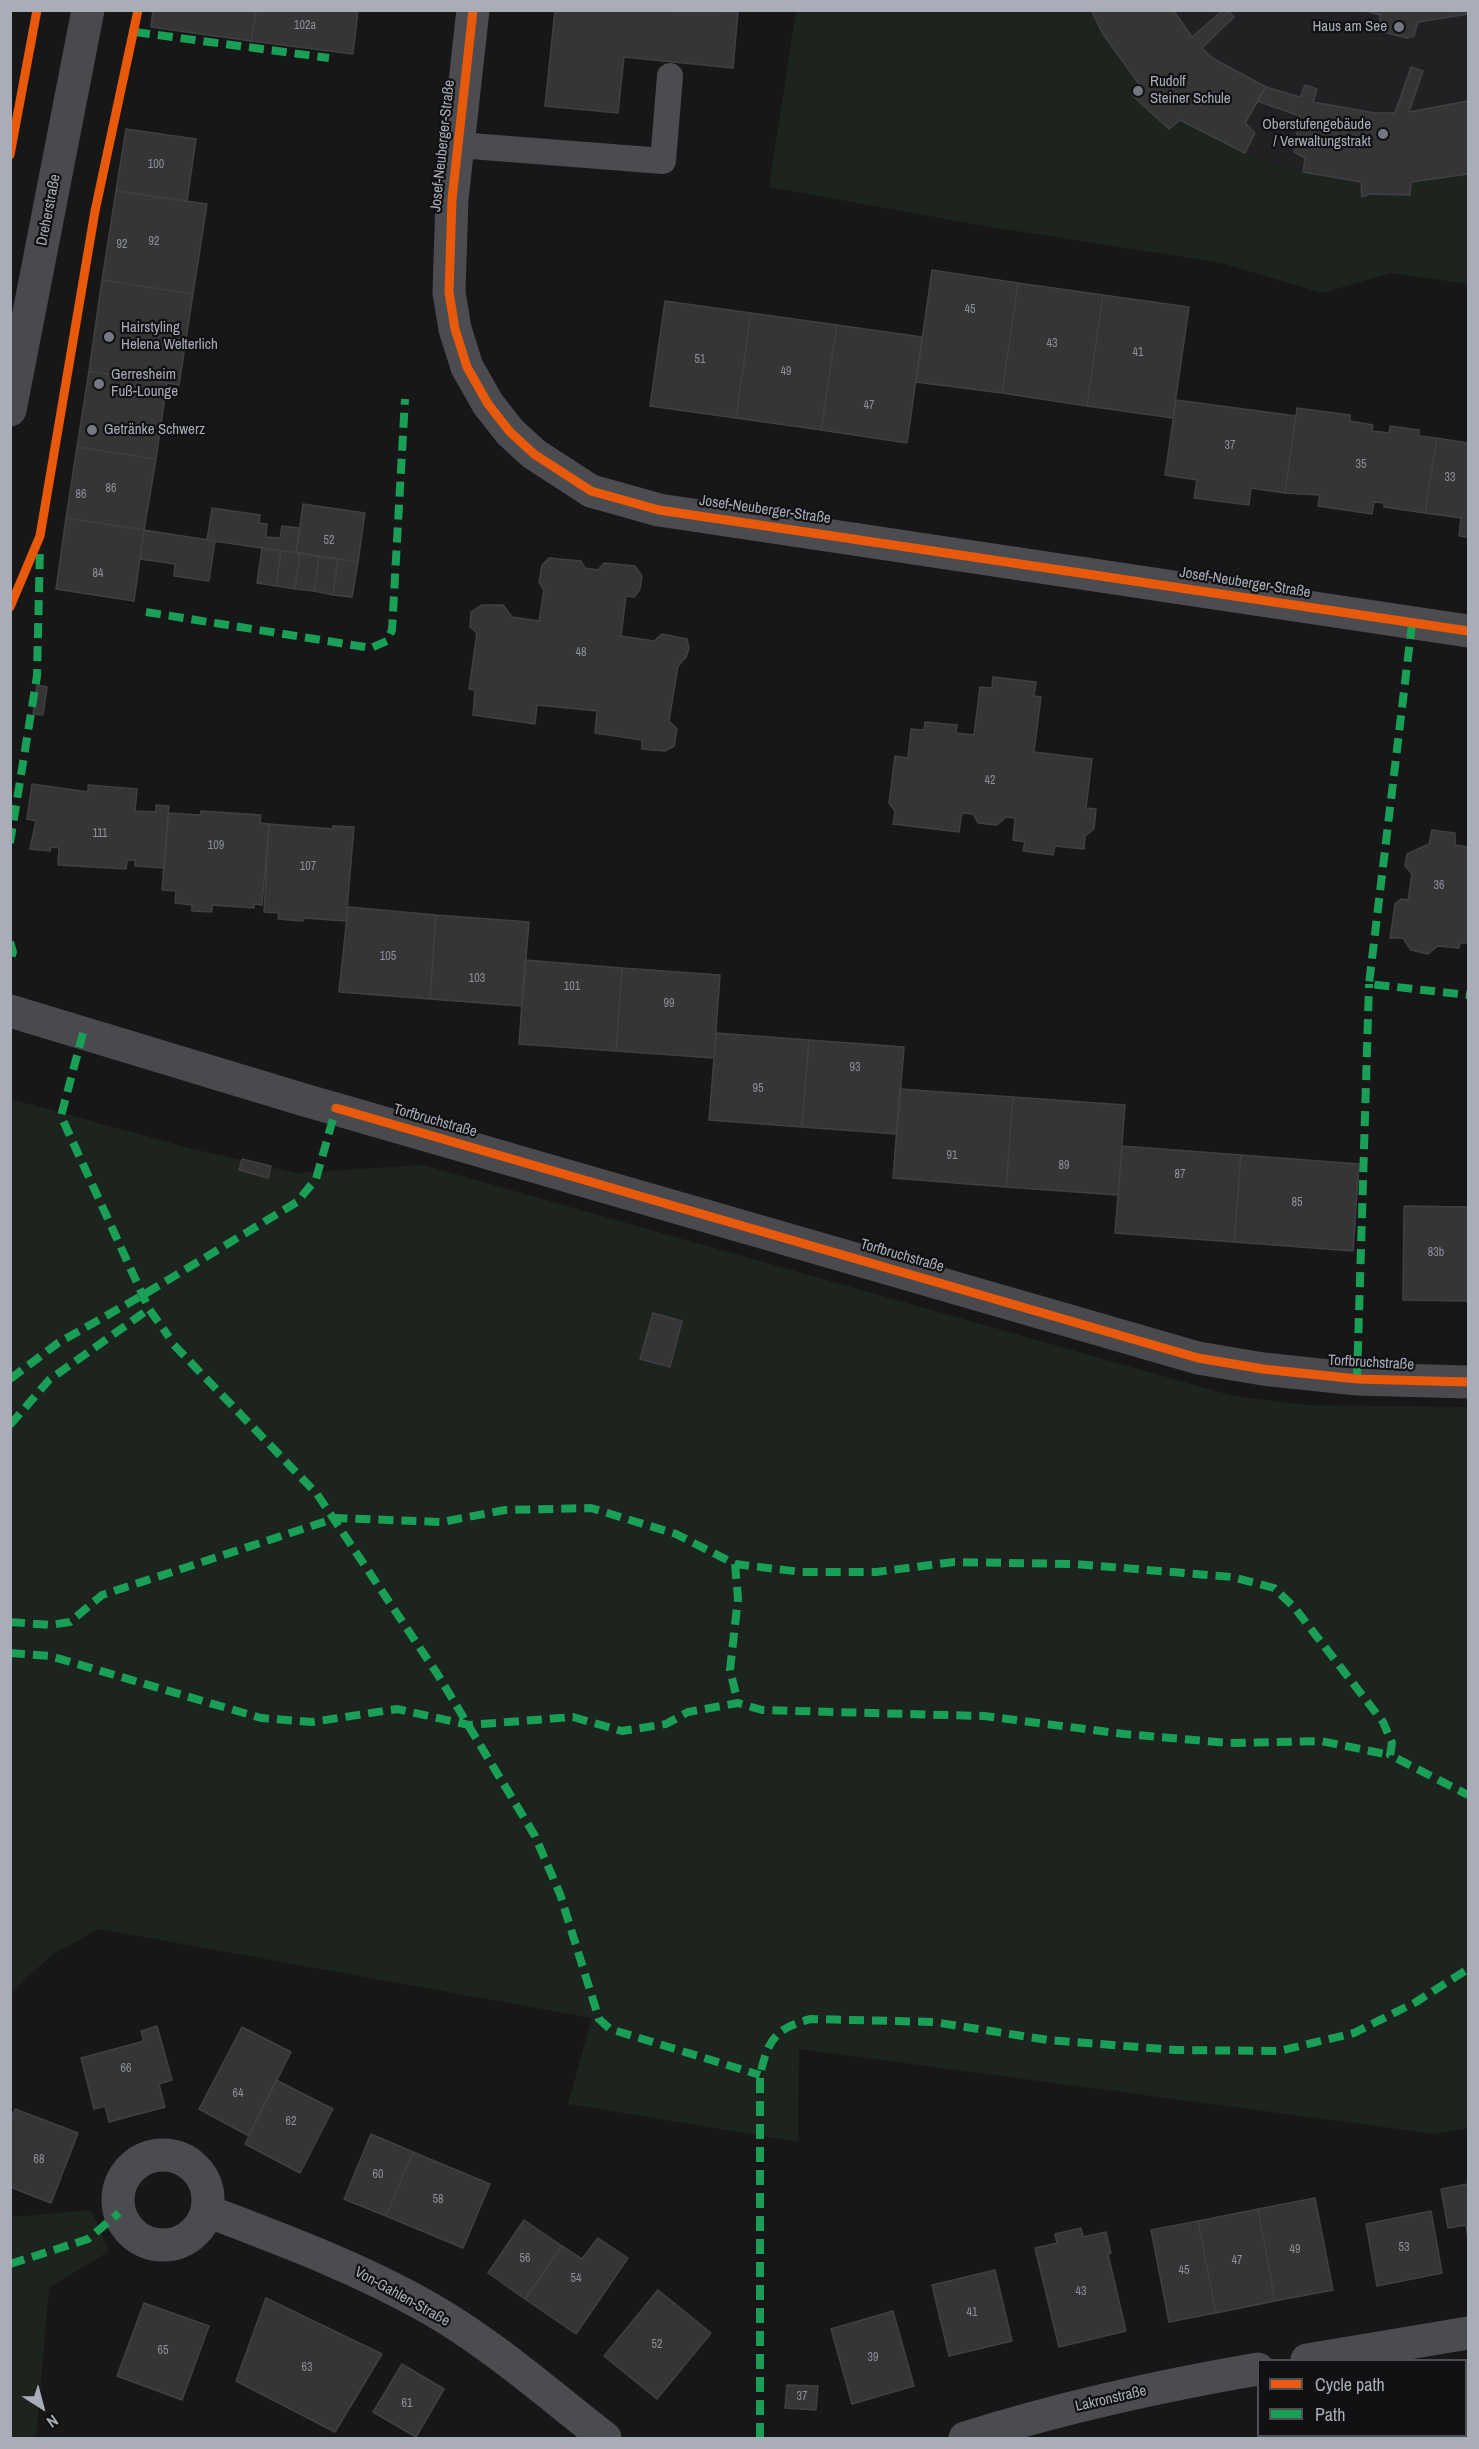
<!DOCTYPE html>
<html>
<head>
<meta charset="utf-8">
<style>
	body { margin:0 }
	#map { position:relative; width:1479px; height:2449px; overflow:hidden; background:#171717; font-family:"Archivo Narrow",sans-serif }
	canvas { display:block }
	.frame { position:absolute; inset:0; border:12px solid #a8adb8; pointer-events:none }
	.legend { position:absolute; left:1257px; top:2359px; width:210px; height:78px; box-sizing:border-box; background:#111113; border:2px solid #4d4f55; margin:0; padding:8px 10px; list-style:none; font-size:18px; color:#a8adb8 }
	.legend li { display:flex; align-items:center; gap:12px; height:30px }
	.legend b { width:30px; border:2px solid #4d4f55 }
	.north { position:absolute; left:12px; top:2377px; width:60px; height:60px; -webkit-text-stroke:4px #111113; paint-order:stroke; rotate:144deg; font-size:16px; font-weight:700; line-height:24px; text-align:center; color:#a8adb8 }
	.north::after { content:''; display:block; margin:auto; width:21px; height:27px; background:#a8adb8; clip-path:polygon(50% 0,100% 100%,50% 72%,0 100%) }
</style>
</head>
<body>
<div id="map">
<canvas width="1479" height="2449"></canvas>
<div class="frame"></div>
<ul class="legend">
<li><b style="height:8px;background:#e8590c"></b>Cycle path</li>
<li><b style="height:8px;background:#1a9f57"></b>Path</li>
</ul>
<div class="north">N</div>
</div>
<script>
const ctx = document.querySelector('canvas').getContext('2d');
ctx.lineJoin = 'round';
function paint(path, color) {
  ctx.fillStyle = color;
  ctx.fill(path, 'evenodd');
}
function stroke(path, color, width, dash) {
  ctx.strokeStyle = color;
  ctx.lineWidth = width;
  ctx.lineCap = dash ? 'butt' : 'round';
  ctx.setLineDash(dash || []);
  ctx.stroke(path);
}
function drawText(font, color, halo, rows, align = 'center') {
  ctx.font = font + ' "Archivo Narrow",sans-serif';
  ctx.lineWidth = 4.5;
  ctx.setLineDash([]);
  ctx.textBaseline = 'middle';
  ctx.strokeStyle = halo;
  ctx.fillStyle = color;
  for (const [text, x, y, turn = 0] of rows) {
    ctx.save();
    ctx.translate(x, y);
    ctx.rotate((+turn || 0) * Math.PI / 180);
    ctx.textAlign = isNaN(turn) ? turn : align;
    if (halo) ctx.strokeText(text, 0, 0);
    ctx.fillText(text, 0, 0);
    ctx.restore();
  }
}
const built = new Path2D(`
	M818,11H1468V274Z`);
const green = new Path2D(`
	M796,11H1091L1103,34L1139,84L1132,95L1169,128L1180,120L1245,153L1303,172L1361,182L1362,197L1369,194L1409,195L1411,182L1468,174V284L1391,273L1322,293L1222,263L984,226L769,187Z
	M11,1099L189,1148L296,1173L423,1165L1233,1396L1306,1405L1468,1407V2128L1436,2134L799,2049L798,2142L568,2104L592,2018L99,1929L53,1954L11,1992Z
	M91,2210L109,2251L49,2288L36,2438H11V2217Z`);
const building = new Path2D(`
	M153,10H256L251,41L151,27Z
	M256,10H358L353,54L251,41Z
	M555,10L738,12L733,68L624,57L618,113L545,106Z
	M1091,10H1173L1192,37L1223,10H1227L1234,17L1202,48L1212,58L1266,87L1245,123L1255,133L1245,153L1180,120L1169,129L1132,95L1139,84L1103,34Z
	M1363,10H1468V14L1418,22L1414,36L1407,38L1380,31V15Z
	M1411,67L1423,71L1409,112L1468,101V174L1411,182L1410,195L1369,194L1362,197L1361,182L1303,172L1305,158L1294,152L1300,116L1257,101L1266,87L1300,97L1305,85L1317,89L1313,102L1375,113H1395Z
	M126,129L196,139L187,201L116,191Z
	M116,191L207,204L193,294L102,280Z
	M932,270L1018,283L1002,393L916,382Z
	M102,280L193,294L179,385L89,371Z
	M1018,283L1103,295L1087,406L1002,393Z
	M1103,295L1189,307L1173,418L1087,406Z
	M665,301L751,313L736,418L650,406Z
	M751,313L837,325L821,430L736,418Z
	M837,325L922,337L907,443L821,430Z
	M89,371L167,383L156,459L77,447Z
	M1176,400L1296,416L1285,493L1251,488L1249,505L1194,498L1197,480L1165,475Z
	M1297,408L1350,415V421L1373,425L1372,431L1389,433L1390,426L1419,430V436L1437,438L1425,513L1384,507V503L1374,502L1372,514L1318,506L1320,495L1285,493Z
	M1437,438L1468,443V537L1459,536L1461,518L1425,513Z
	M77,447L156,459L144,530L66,518Z
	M303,504L365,513L358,562L296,553Z
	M212,508L260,515L259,523L267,524L266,537L280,538L282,526L300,528L296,553L207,540Z
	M66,518L144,530L134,601L56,589Z
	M144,530L215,541L209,581L174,576L175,564L140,559Z
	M262,548L281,551L276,586L257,583Z
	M281,551L300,553L295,589L276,586Z
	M300,553L319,556L314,591L295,589Z
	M319,556L338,559L333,595L314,591Z
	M549,558L581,561L585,568L598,570L604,563L635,566L642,576L640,589L634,597L626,596L621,636L654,641L662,634L687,639L689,648L686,657L678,666L669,721L677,729L674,746L665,751L642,749V740L595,733L597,711L537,705L535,724L473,715L475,690L469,689L477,633L470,627L471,612L482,605H503L512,617L539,621L544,590L539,582L542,565Z
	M338,559L358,562L352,597L333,595Z
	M993,677L1036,682L1034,696L1041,697L1034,752L1092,759L1086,808L1096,809L1094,829L1085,836L1084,849L1055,846L1053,855L1023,851L1025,842L1013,840L1015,818L1006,817L997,825L978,823L973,814L962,813L959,832L893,824L895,811L889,803L895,756L908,758L911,729L924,730L925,722L957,725L956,733L974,735L980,687L992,688Z
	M37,685L47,687L43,715L33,714Z
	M32,784L88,792V785L137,789L135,811L156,812V805L169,806L164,868L135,866V860H127L126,869L58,865L59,848L51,847L50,851L30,849L36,821L27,819Z
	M201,811L261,815L260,823L269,824L262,905L254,904V908L212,905V912L192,911V905L175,903L176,891L162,890L168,813L200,815Z
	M269,824L333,829V826L354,827L346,921L304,918L303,921L278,919L279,913L264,912Z
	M1432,830L1455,833V845L1468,847V943H1460L1459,948L1438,946L1428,954L1411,950L1403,938H1390L1395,904L1401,899L1408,900L1412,874L1405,866L1407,854L1429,844Z
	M348,907L436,915L430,999L339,992Z
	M436,915L529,922L522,1006L430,999Z
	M525,960L622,968L616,1051L519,1044Z
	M622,968L720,975L714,1058L616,1051Z
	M716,1033L809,1040L802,1127L709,1120Z
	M809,1040L904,1047L897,1134L802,1127Z
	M900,1089L1013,1097L1006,1187L893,1178Z
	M1013,1097L1125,1105L1118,1195L1006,1187Z
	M1122,1146L1241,1155L1234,1242L1115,1233Z
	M1241,1155L1359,1164L1353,1251L1234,1242Z
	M242,1159L271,1166L268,1178L239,1170Z
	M1404,1206L1468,1207V1301L1403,1300Z
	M653,1313L682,1321L670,1367L640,1359Z
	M157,2026L172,2080L159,2084L165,2107L109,2122L105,2106L94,2109L81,2058L144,2041L141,2031Z
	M242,2027L291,2052L249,2136L199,2109Z
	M276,2080L333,2109L300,2173L245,2144Z
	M15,2109L78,2133L51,2203L10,2187V2120Z
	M371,2134L413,2152L386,2216L344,2199Z
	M413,2152L490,2184L463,2248L386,2216Z
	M1468,2184V2239L1466,2225L1448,2228L1441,2189Z
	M1315,2198L1333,2290L1275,2301L1258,2209Z
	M1258,2209L1275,2301L1216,2313L1198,2221Z
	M1431,2211L1442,2273L1377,2286L1366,2224Z
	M524,2220L562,2246L525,2299L488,2273Z
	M1198,2221L1216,2313L1169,2322L1151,2230Z
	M1081,2228L1083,2237L1106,2232L1111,2253L1108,2254L1126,2331L1059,2347L1035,2248L1057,2243L1055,2234Z
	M598,2238L628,2258L576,2334L525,2299L562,2246L582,2259Z
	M995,2270L1012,2341L949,2356L932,2285Z
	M658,2290L711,2333L657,2399L604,2356Z
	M266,2298L382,2354L335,2432L236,2381Z
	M144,2303L209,2326L182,2400L117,2376Z
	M893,2311L914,2386L852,2404L831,2329Z
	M402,2364L444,2389L416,2437L373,2412Z
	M787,2385L818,2386L816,2410L785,2408Z
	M1468,2411V2438H1442L1441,2436H1466V2412Z`);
const service = new Path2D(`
	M458,145L663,161L670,76`);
const minor = new Path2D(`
	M473,10L452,199L449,292L455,329L467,367L488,404L510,432L534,454L591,491L659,510L1468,631
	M118 2200a45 45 0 1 1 90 0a45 45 0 1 1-90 0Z
	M207,2211C283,2240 359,2268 429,2308C492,2344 548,2394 605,2438
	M1307,2360L1468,2333
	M965,2438C1060,2408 1159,2386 1258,2369`);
const secondary = new Path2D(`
	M10,410L88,10
	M10,1011L301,1099L1198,1358L1263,1369L1357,1379L1468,1382`);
const quiet = new Path2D(`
	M135,32L329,58
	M146,612L371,648L387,641L392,630L405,399
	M1412,624L1369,984L1468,995
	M10,843L37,676L40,548
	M10,942L13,952L10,961
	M83,1033L61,1116L149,1309L169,1337
	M174,1345L317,1494L438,1675L535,1836L560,1894L599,2019L610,2029L760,2075
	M10,1379L58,1343L143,1295L297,1202L316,1179L336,1108
	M1357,1379L1369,984
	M10,1425L49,1380L149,1309
	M735,1564L738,1598L730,1670L738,1703
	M10,1622L50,1625L70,1622L102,1595L336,1518L442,1522L505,1510L591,1508L676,1534L735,1564L802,1572H876L954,1562L1075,1564L1232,1577L1274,1588L1294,1607L1383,1722L1392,1743L1390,1755L1468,1795
	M10,1653L50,1656L261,1718L312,1722L397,1709L469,1725L573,1717L622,1731L666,1724L688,1712L738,1703L762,1710L984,1716L1124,1734L1229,1743L1321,1741L1390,1755
	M10,2264L88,2239L119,2213
	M760,2438V2075C768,2040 775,2028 811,2019L934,2022L1048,2040L1176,2050L1279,2051L1354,2033L1416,2002L1468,1969`);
const cycleway = new Path2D(`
	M473,10L452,199L449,292L455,329L467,367L488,404L510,432L534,454L591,491L659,510L1468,631
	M10,155L37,10
	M10,607L40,536L95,211L138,10
	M336,1108L1198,1358L1263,1369L1357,1379L1468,1382`);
const markers = [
	[1399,27,6,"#757880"],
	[1138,91,6,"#757880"],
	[1383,134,6,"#757880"],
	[109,337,6,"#757880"],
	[99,384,6,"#757880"],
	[92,430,6,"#757880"]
];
const numberNames = [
	["102a",305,26],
	["100",156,165],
	["92",154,242],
	["92",122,245],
	["45",970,310],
	["43",1052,344],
	["41",1138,353],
	["51",700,360],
	["49",786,372],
	["47",869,406],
	["37",1230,446],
	["35",1361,465],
	["33",1450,478],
	["86",111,489],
	["86",81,495],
	["52",329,541],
	["84",98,574],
	["48",581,653],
	["42",990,781],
	["111",100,834],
	["109",216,846],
	["107",308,867],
	["36",1439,886],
	["105",388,957],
	["103",477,979],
	["101",572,987],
	["99",669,1004],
	["93",855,1068],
	["95",758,1089],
	["91",952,1156],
	["89",1064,1166],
	["87",1180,1175],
	["85",1297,1203],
	["83b",1436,1253],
	["66",126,2069],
	["64",238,2094],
	["62",291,2122],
	["68",39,2160],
	["60",378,2175],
	["58",438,2200],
	["53",1404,2248],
	["49",1295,2250],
	["56",525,2259],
	["47",1237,2261],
	["45",1184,2271],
	["54",576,2279],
	["43",1081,2292],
	["41",972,2313],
	["52",657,2345],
	["65",163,2351],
	["39",873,2358],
	["63",307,2368],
	["37",802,2397],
	["61",407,2404]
];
const poiNames = [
	["Haus am See",1387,27,"right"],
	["Rudolf",1150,82],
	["Steiner Schule",1150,99],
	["Oberstufengebäude",1371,125,"right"],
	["/ Verwaltungstrakt",1371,142,"right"],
	["Hairstyling",121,328],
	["Helena Welterlich",121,345],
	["Gerresheim",111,375],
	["Fuß-Lounge",111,392],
	["Getränke Schwerz",104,430]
];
const streetNames = [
	["Josef-Neuberger-Straße",443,146,-84],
	["Dreherstraße",49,210,-79],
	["Josef-Neuberger-Straße",765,510,8],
	["Josef-Neuberger-Straße",1245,583,9],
	["Torfbruchstraße",435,1121,16],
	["Torfbruchstraße",902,1256,16],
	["Torfbruchstraße",1371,1363,3],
	["Von-Gahlen-Straße",402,2297,29],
	["Lakronstraße",1111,2399,-13]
];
paint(built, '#212123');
paint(green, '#1d241e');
paint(building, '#353536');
stroke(building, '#3f4043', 1.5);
stroke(service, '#4b4c50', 26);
stroke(minor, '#4b4c50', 33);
stroke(secondary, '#4a4a4e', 33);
stroke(quiet, '#1a9f57', 8, [15, 8]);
stroke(cycleway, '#e8590c', 9);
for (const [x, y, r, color] of markers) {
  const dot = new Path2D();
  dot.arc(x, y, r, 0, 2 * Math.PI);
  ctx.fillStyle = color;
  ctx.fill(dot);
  stroke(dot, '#111113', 2);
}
drawText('12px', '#8b8f98', null, numberNames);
drawText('15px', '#a8adb8', '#111113', poiNames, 'left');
drawText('15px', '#a8adb8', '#111113', streetNames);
</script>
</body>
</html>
